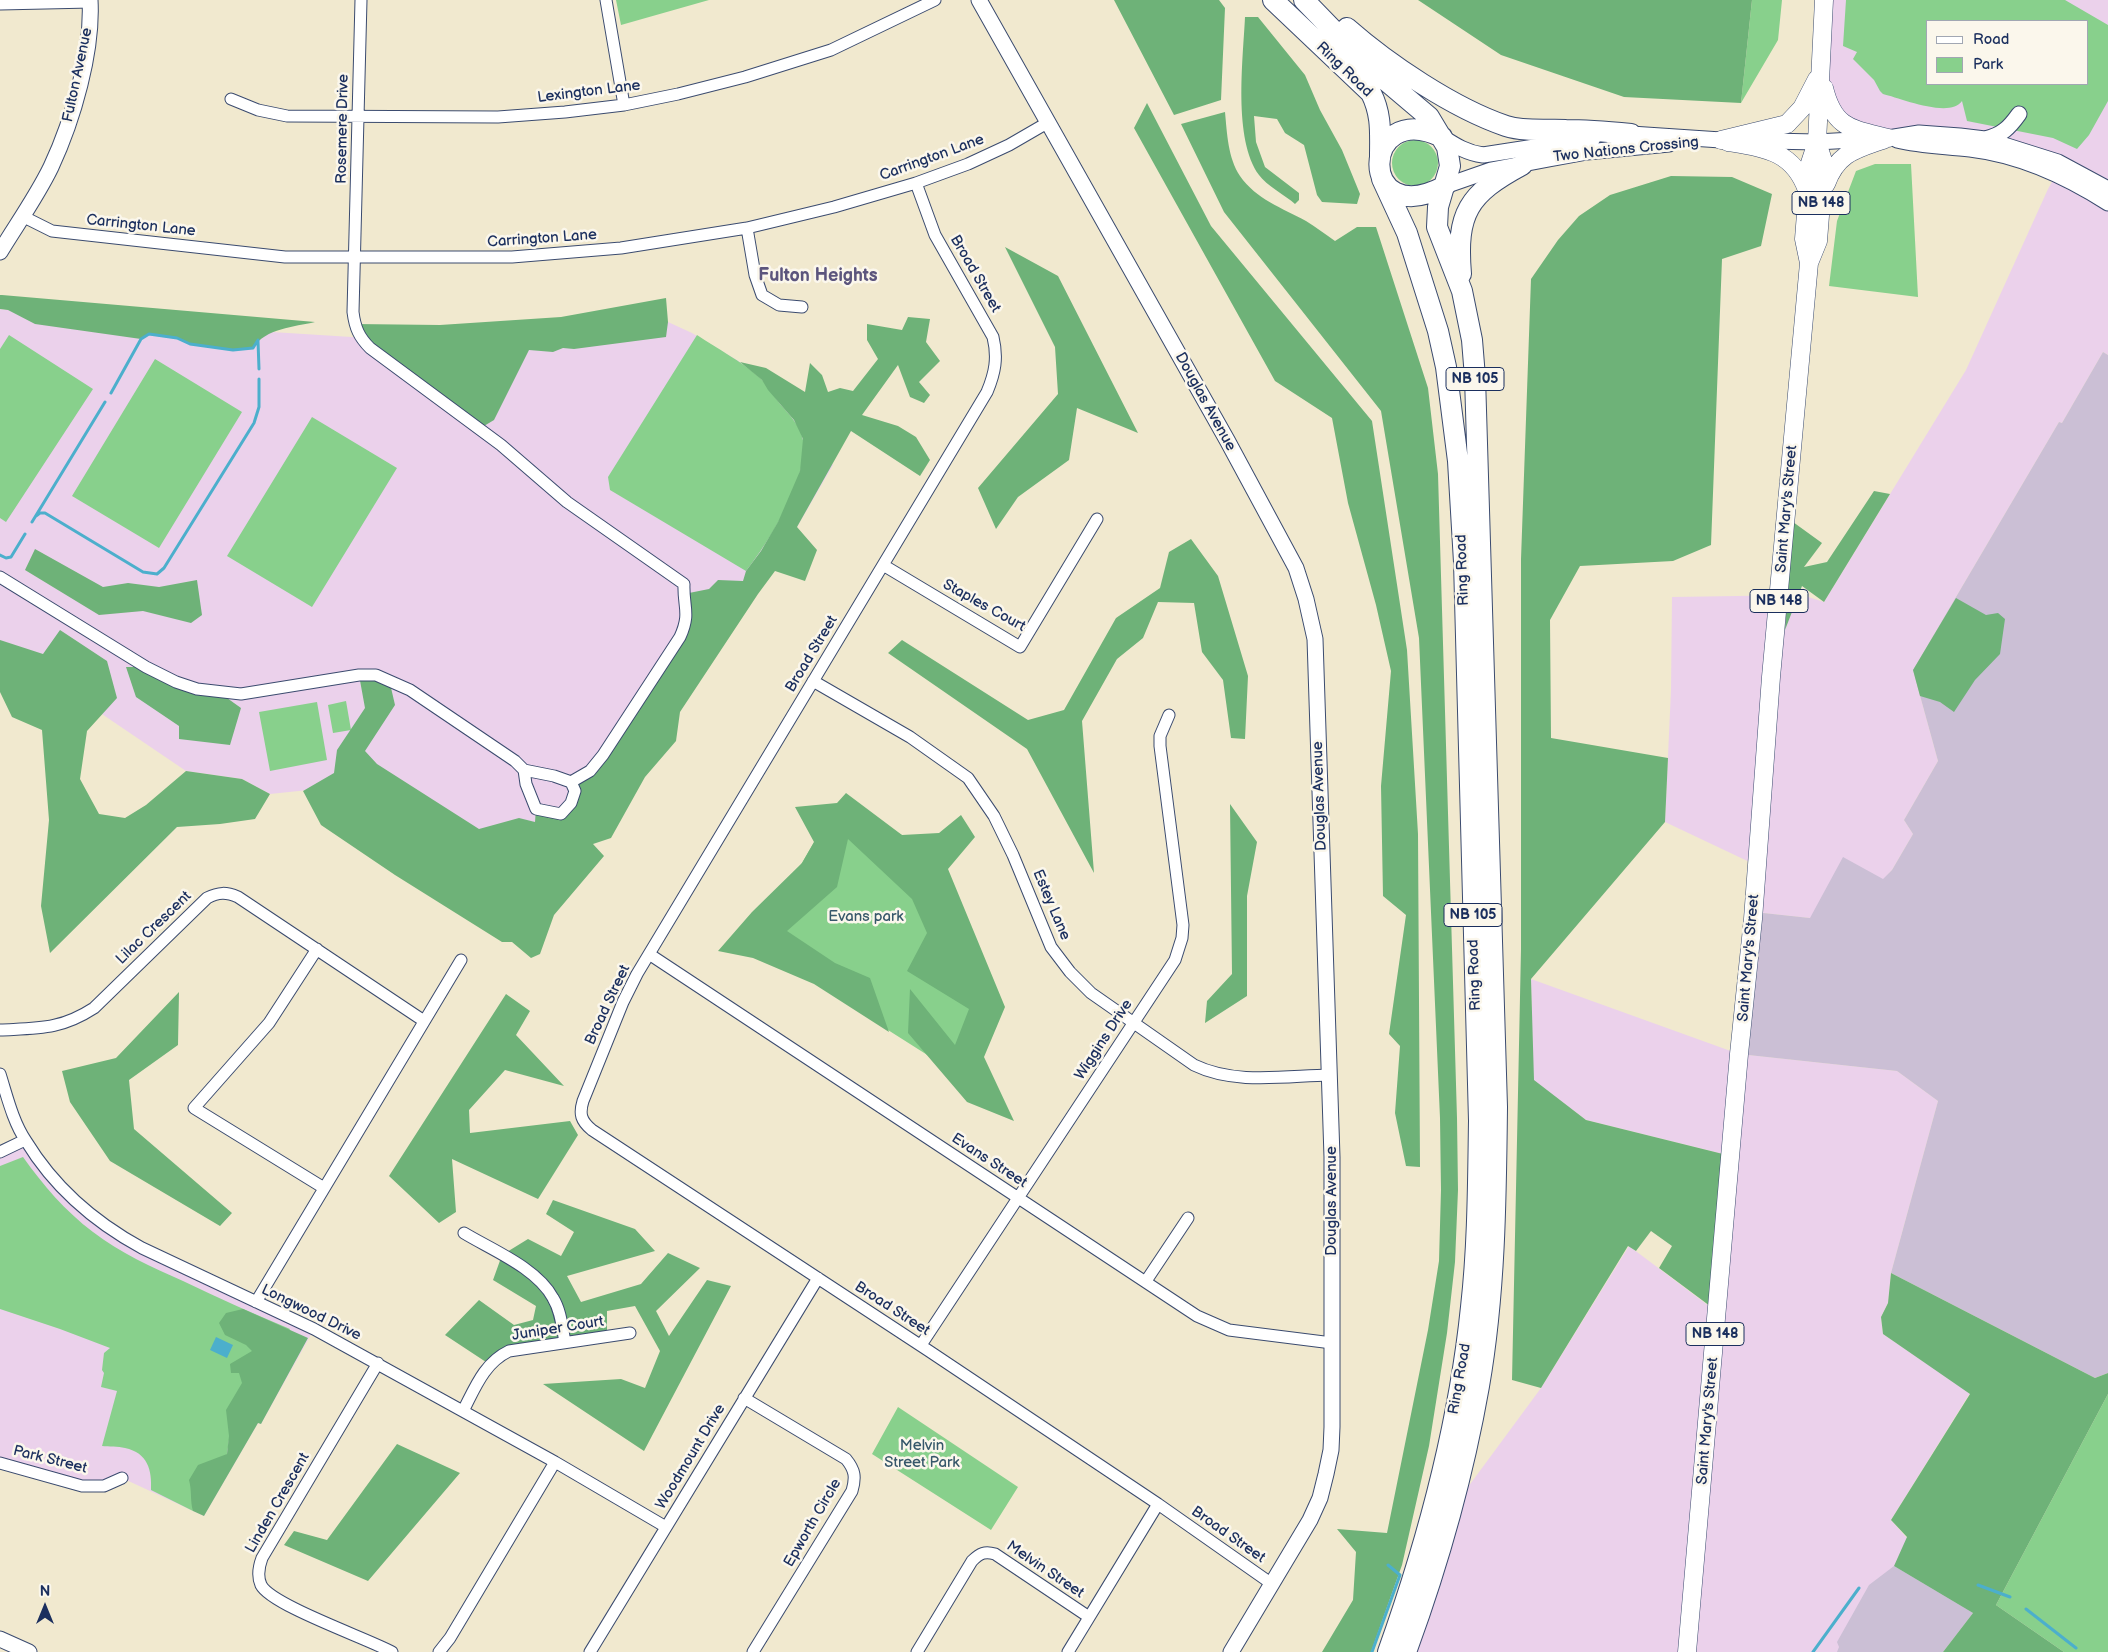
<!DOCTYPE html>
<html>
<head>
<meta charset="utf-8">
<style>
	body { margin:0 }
	#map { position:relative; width:2108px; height:1652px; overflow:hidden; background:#f1e9cf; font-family:"Balsamiq Sans",sans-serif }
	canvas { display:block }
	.legend { position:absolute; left:1926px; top:20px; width:162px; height:65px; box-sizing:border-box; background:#fbf7ec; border:1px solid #a1a7b3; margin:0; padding:6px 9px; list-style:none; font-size:15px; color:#1b2f5e }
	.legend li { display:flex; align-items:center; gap:10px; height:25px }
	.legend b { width:25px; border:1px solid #a1a7b3 }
	.north { position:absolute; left:20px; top:1582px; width:50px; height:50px; -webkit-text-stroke:4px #fbf7ec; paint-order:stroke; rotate:0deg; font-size:14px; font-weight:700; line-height:20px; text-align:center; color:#1b2f5e }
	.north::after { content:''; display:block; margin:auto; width:18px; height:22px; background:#1b2f5e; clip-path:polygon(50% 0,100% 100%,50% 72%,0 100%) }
</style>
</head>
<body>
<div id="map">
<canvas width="2108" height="1652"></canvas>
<ul class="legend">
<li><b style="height:6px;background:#fff"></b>Road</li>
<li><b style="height:14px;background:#88d08c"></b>Park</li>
</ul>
<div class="north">N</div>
</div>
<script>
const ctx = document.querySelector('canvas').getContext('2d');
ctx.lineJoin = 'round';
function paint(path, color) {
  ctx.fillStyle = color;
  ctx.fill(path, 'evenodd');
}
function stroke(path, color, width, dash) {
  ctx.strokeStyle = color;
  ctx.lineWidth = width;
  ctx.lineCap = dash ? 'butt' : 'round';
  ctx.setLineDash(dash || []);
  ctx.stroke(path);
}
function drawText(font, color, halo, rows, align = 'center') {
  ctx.font = font + ' "Balsamiq Sans",sans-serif';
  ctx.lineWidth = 5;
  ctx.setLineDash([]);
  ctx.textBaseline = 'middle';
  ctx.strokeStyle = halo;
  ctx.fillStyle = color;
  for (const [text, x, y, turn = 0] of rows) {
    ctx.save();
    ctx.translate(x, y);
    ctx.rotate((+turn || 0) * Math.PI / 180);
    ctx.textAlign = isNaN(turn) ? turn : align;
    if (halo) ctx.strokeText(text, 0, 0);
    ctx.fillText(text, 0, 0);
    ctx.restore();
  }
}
const built = new Path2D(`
	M1824,0H2108V189L2083,174L1888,138L1828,106ZM1927,21H2087V84H1927Z
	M2057,173L2108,203V355L2103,352L2062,423L2059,422L1913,670L1938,761L1904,820L1913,834L1892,870L1883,880L1810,918L1754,912L1758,866L1665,822L1671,690L1672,597L1802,595L1824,602L1966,370L2048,189Z
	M0,309L272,332L447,343L668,322L692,333L740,362L762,380L833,465L797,527L599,834L492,847L337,787L270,794L242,779L186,771L0,645Z
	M1531,979L1739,1054L1897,1071L1938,1101L1891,1273L1888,1303L1881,1317L1883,1334L1970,1393L1891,1520L1973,1613L1943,1652H1406L1454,1506L1541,1388L1629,1246L1717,1312L1731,1156L1586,1120L1533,1080Z
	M25,1140L46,1169L115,1233L314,1329L261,1424L258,1423L204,1516L122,1478L104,1486L0,1463V1152Z`);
const industrial = new Path2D(`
	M2103,352L2108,355V1373L2095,1378L1891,1273L1938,1101L1897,1071L1739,1054L1754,912L1810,918L1843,857L1883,879L1892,870L1913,834L1904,820L1938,761L1913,670L2059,422L2062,423Z
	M1894,1566L1973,1613L1943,1652H1837L1839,1647L1837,1642L1869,1585Z`);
const green = new Path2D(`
	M616,0H709L621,25Z
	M1752,0H1782L1778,40L1741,103Z
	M1846,0H2065L2108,25V101L2089,135L2077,149L2053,138L1967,121L1962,101C1950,119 1900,98 1883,94L1880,91L1874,80L1853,59L1857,52L1843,46ZM1927,21H2087V84H1927Z
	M1392 163a23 23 0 1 1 46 0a23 23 0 1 1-46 0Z
	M1875,164H1911L1918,297L1829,286L1837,221L1856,171Z
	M9,335L93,389L6,522L0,518V349Z
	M697,335C718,349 741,361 760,378C768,385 774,397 781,405C789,414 801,427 803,440C809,478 769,542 746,571L610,490L608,477Z
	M155,359L242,412L159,548L72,496Z
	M312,417L397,468L312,607L227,556Z
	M346,701L351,730L333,733L328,705Z
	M317,702L327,760L270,771L259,712Z
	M837,803L902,835L983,1007L951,1070L754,945Z
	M23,1157C43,1185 65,1211 93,1232C120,1253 152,1267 183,1281C218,1298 254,1314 290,1329L233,1412L227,1454L193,1511L151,1490C152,1470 148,1453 125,1448C118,1446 109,1447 102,1446L117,1391L101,1387L104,1373L102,1370L104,1353L110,1348L60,1329L0,1309V1166Z
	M2108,1394V1652H2064L1996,1605Z
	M898,1407L1018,1487L991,1530L872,1454Z`);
const forest = new Path2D(`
	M1114,0H1219L1225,8L1221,100L1174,115Z
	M1418,0H1752L1741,103L1624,97L1501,55Z
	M1245,17H1258L1305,75L1320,110L1342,150L1360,194L1357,204L1322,202L1317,195L1304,145L1285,133L1277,119L1254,116L1256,142L1265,167L1299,193V200L1295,204C1286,196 1266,185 1259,175C1233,139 1243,60 1245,17Z
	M1147,103L1211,226L1372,421L1407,650L1418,834L1420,1167L1406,1166L1395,1113L1400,1046L1389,1034L1406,915L1383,896L1381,786L1391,671L1376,605L1348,503L1332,418L1275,381L1134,128Z
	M1225,112C1227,133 1228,158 1240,176C1256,199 1282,208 1306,221C1316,227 1325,234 1335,241L1357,227H1376L1428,388L1438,474L1457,1118L1458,1190L1455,1262L1447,1333L1429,1446L1402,1565L1371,1652H1322L1353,1600L1356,1552L1337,1529L1387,1533L1428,1330L1439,1261L1441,1190L1440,1118L1419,638L1381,411L1224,212L1181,124Z
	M1671,176L1732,177L1772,194L1761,246L1722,259L1711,545L1673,561L1580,566L1550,620L1551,738L1668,758L1665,822L1531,979L1534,1080L1586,1120L1731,1156L1718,1312L1659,1268L1672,1246L1651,1231L1636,1251L1628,1246L1541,1388L1512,1380L1521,949V559L1531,279L1558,240L1579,216L1610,195Z
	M1005,247L1058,276L1138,433L1077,408L1069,460L1018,497L996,529L978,488L1058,394L1055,347Z
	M0,295H2L315,322C294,327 266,328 253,348L233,350L190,344L177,338L149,334L141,339L35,324L8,310L0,309Z
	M666,298L668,322L666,337L574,349L563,348L553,352L529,350L494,420L479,429L370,348L354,324L440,325L561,317Z
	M908,317L930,319L926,342L940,361L919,382L930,395L924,403L910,397L898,365L862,415L898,426L916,437L930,460L920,476L851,431L797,527L817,550L805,581L775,571L758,594L680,712L676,741L645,777L611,838L593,844L604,856L554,915L540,954L531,958L512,942H502L395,875L321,825L303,791L334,773L337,750L365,708L359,675L389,679L395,705L365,751L377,764L479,829L519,818L535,822L536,809L561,814L571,803V782L590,771L680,637L684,594L709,589L718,580L743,581L746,571L761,551L778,522L800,471L803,439L794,420L768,390L762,380L740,362L766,368L805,392L810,363L822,375L828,392L840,388L853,391L878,359L867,340V324L902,330Z
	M1874,491L1890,494L1824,602L1802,586L1785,630L1793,522L1822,543L1804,567L1827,562Z
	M1191,539L1218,576L1248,676L1245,739L1231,738L1223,680L1202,652L1194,603L1158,602L1143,638L1117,659L1082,721L1094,873L1027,749L888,653L902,640L1028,720L1064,710L1116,618L1160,588L1169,552Z
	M35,549L103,587L128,583L159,587L197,580L202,615L191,623L143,611L99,615L25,570Z
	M1956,598L1986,615L1998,613L2005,619L2000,654L1975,680L1954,712L1940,702L1920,696L1913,670Z
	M60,630L107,661L117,698L87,731L80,779L99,814L125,818L146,805L186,771L242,779L270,794L255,819L220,824L177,827L50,953L41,906L49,820L42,730L12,717L0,692V640L43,654Z
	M126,667H146L220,693L241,708L230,745L179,739V726L136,697Z
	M846,793L902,835L939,833L961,815L975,837L948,869L1005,1007L984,1057L1014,1121L967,1102L908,1033L910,989L955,1045L969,1009L907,971L927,933L912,899L848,839L837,887L787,931L835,963L870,978L889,1032L814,984L753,958L718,951L752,912L802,863L814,842L795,807L837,803Z
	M1230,804L1257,842L1247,896V996L1205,1023L1207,1001L1232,974Z
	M179,992L178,1045L129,1080L134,1129L232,1213L220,1226L110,1161L70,1102L62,1071L116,1058Z
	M506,994L530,1011L516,1035L564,1086L505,1070L469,1110L470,1133L570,1121L578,1135L538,1199L452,1159L456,1212L439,1223L389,1176Z
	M553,1200L635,1229L655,1251L567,1276L581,1302L641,1284L668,1253L700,1268L656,1311L669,1336L707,1280L731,1286L644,1451L543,1384L621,1379L645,1388L660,1351L635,1306L607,1311V1337L509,1351L489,1364L445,1335L479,1300L514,1325L533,1320L536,1306L493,1280L502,1255L528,1239L561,1256L574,1232L546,1214Z
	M1891,1273L2095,1378L2108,1373V1394L1996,1605L2064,1652H1943L1973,1613L1894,1566L1907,1537L1891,1520L1970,1394L1883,1334L1881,1317L1888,1303Z
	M243,1309L308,1338L261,1424L258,1423L204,1516L193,1511C190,1501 192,1491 189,1480L198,1465L227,1454L229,1436L226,1410L242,1383L239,1373H231L230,1364L252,1351L246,1345L225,1335L219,1323L226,1313Z
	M397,1444L460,1473L368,1581L284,1545L294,1531L327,1540Z`);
const water = new Path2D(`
	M216,1337L233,1345L227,1358L210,1350Z`);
const stream = new Path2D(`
	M258,341L259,369
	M111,393L141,339L149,334L177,338L190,344L233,350L253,348L258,340
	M36,516L40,513H45L143,572L157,574L164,568L254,423L259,407V379
	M32,522L105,402
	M0,555L6,558L11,557L25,534
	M1978,1585L2010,1597
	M2026,1609L2076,1648
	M1372,1652L1400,1575L1388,1565
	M1813,1652L1859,1588`);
const street = new Path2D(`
	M606,0L624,105
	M0,4L91,2
	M231,99L258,110L287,116L498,117L565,112L624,105L678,94L745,77L831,50L935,0
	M916,183L935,235L993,337C998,358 995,373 987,392L637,974L623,1002L583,1101C579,1114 581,1121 592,1130L929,1351L1158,1504L1272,1584
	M22,216L52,231L285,257H512L621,248L747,228L834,207L916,183L968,164L1009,145L1047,123
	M747,228L755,275L762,295L779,305L802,307
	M883,565L1020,647L1097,519
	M0,577L146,667L176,682L197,689L241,694L359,675H376L410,690L515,761L524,770L554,776L571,782L590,771L603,755L680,637C691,613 683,607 684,584L567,502L501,445L370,348C359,337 355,328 353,312L361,0
	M813,681L910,737L968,778L994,816L1013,855L1051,947L1070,972L1091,993L1194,1065C1235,1085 1285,1076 1329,1075
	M524,770L526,784L536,809L561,814L571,803L575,791L571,782
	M317,949L269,1023L194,1108L324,1188
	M649,954L1197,1316L1229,1330L1332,1343
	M0,1030C38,1028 60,1030 94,1008L207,898C219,892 226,892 238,897L424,1021
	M0,1074C7,1096 13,1122 26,1141C54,1187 96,1223 142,1248L314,1329L555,1462L666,1527
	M0,1152L25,1140
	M464,1233C492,1250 537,1268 553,1298C561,1311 562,1327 565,1342
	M1146,1281L1188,1218
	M256,1302L461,960
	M921,1345L1175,960L1182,938L1183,925L1160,746V736L1169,715
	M378,1363L262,1558C259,1566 257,1576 261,1585C271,1605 366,1638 392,1652
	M744,1398L846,1459C855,1470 856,1477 852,1491L753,1652
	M463,1411C475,1388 484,1363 509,1351L630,1333
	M0,1463L82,1486H104L122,1478
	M439,1652L450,1638L555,1462
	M590,1652L818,1278
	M917,1652L972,1561C980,1553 985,1551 995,1554L1089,1617
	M1068,1652L1158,1504`);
const secondary = new Path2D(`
	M979,0L1227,440L1296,568L1306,599L1315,639L1332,1157V1427L1331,1450L1326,1474L1320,1498L1310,1520L1231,1652
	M1621,135L1631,134L1721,140L1817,142L1888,138L1919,133L1960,136L1985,139L2058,162L2108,189
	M1442,137C1456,146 1467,153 1483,155L1593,138
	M1985,139C2002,135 2009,128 2019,114
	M1897,140C1921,146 1945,146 1970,149C2020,155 2066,176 2108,203
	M1445,186L1491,170L1549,159L1587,152L1669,144
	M0,252C17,224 37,196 51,167C73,120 93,51 90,0
	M0,1639L29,1652`);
const primary = new Path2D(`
	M1824,88C1834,129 1852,129 1888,138
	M1721,140L1787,124L1802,108L1817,79
	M1728,142C1765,148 1793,151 1807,190
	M1826,184C1838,151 1858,149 1888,138
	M1809,263L1804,239L1810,163L1817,142L1824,0
	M1687,1652L1739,1054L1753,919L1771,677L1809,263L1818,241L1824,164L1817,142`);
const highway = new Path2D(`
	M1273,0L1371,93C1382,115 1380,133 1380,157
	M1304,0L1364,62L1429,117L1447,147L1450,166L1438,207L1437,227L1462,291L1472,340L1475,377L1497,1107C1496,1200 1495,1294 1479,1386C1463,1477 1438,1565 1406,1652
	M1347,28C1388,64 1453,108 1506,126C1525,132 1546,129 1566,130C1588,130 1610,132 1631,134
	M1442,137C1360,97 1356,233 1445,186
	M1382,179L1407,233L1438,331L1446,367L1458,461L1464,562L1479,1121C1478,1183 1478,1245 1471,1307C1459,1425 1428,1540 1388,1652
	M1461,274C1456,213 1468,194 1522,165`);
const shields = [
	[1821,203,58],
	[1475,379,58],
	[1779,601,58],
	[1473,915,58],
	[1715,1334,58]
];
const shieldNames = [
	["NB 148",1821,203],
	["NB 105",1475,379],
	["NB 148",1779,601],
	["NB 105",1473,915],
	["NB 148",1715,1334]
];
const streetNames = [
	["Ring Road",1344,70,44],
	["Fulton Avenue",78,75,-78],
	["Lexington Lane",589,92,-7],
	["Rosemere Drive",343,129,-89],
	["Two Nations Crossing",1626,150,-6],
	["Carrington Lane",932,158,-20],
	["Carrington Lane",141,226,6],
	["Carrington Lane",542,239,-4],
	["Broad Street",975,274,60],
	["Douglas Avenue",1205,402,61],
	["Saint Mary's Street",1787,509,-85],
	["Ring Road",1463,570,-92],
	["Staples Court",984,606,29],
	["Broad Street",812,654,-59],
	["Douglas Avenue",1320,796,-92],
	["Estey Lane",1051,905,67],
	["Lilac Crescent",154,928,-44],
	["Saint Mary's Street",1749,958,-85],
	["Ring Road",1475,975,-92],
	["Broad Street",608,1005,-65],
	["Wiggins Drive",1104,1040,-57],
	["Evans Street",989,1161,33],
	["Douglas Avenue",1332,1201,-90],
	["Broad Street",892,1309,33],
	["Longwood Drive",311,1313,26],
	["Juniper Court",558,1329,-9],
	["Ring Road",1460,1379,-80],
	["Saint Mary's Street",1708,1421,-85],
	["Woodmount Drive",691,1457,-59],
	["Park Street",50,1460,14],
	["Linden Crescent",278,1503,-60],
	["Epworth Circle",813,1523,-60],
	["Broad Street",1228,1535,35],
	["Melvin Street",1045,1570,34]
];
const parkNames = [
	["Evans park",866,917],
	["Melvin",922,1446],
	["Street Park",922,1463]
];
const quarterNames = [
	["Fulton Heights",818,276]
];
paint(built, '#ebd1eb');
paint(industrial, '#cbbfd5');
paint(green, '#88d08c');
paint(forest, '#6eb278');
paint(water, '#4cafcc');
stroke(stream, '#4cafcc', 3);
stroke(street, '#3b4b6f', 13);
stroke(secondary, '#3b4b6f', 17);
stroke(primary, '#3b4b6f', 19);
stroke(highway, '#3b4b6f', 22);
stroke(street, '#fff', 11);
stroke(secondary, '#fff', 15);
stroke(primary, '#fff', 18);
stroke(highway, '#fff', 20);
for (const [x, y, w] of shields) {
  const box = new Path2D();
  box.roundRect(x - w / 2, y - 11.5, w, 23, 4);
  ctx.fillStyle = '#fbf7ec';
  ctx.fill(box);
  stroke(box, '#1b2f5e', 1);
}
drawText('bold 14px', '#1b2f5e', null, shieldNames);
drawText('15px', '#1b2f5e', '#fbf7ec', streetNames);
drawText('15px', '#36576a', '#fbf7ec', parkNames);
drawText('bold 18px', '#5c557d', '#fbf7ec', quarterNames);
</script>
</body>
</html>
